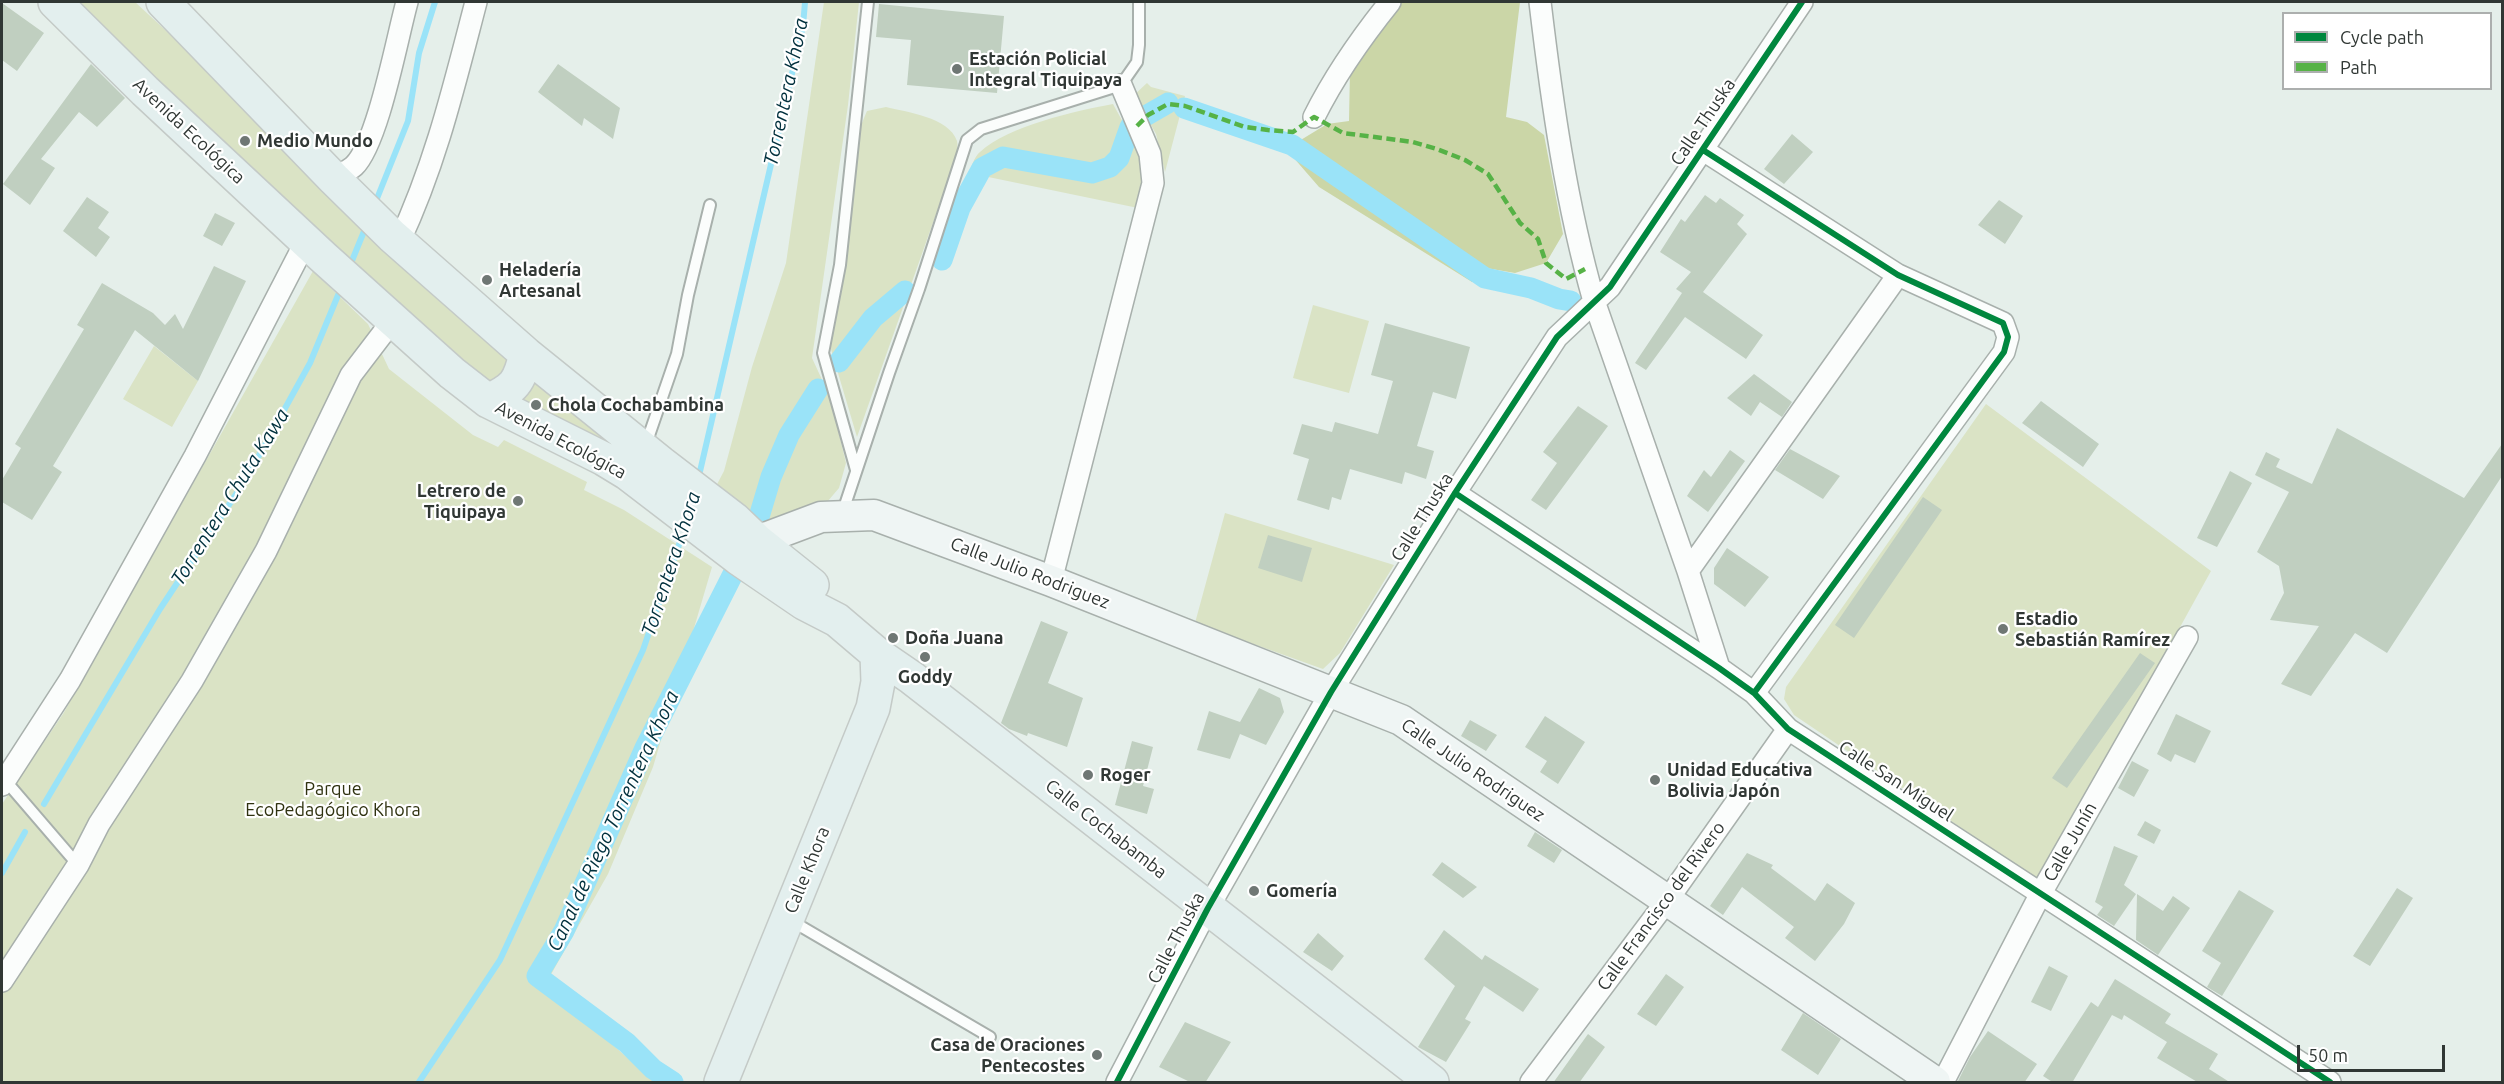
<!DOCTYPE html>
<html>
<head>
<meta charset="utf-8">
<style>
	body { margin:0 }
	#map { position:relative; width:2504px; height:1084px; overflow:hidden; background:#e5efea; font-family:Ubuntu,sans-serif }
	canvas { display:block }
	.frame { position:absolute; inset:0; border:3px solid #303734; pointer-events:none }
	.legend { position:absolute; left:2282px; top:12px; width:210px; height:78px; box-sizing:border-box; background:#fff; border:2px solid #acafae; margin:0; padding:8px 10px; list-style:none; font-size:18px; color:#303734 }
	.legend li { display:flex; align-items:center; gap:12px; height:30px }
	.legend b { width:30px; border:2px solid #acafae }
	.scale { position:absolute; left:2297px; top:1045px; width:148px; height:27px; box-sizing:border-box; border:3px solid #303734; border-top:0; padding-left:8px; font-size:18px; line-height:21px; white-space:nowrap; color:#303734; -webkit-text-stroke:4px #fff; paint-order:stroke }
</style>
</head>
<body>
<div id="map">
<canvas width="2504" height="1084"></canvas>
<div class="frame"></div>
<ul class="legend">
<li><b style="height:8px;background:#00873e"></b>Cycle path</li>
<li><b style="height:8px;background:#56b246"></b>Path</li>
</ul>
<div class="scale">50 m</div>
</div>
<script>
const ctx = document.querySelector('canvas').getContext('2d');
ctx.lineJoin = 'round';
function paint(path, color) {
  ctx.fillStyle = color;
  ctx.fill(path, 'evenodd');
}
function stroke(path, color, width, dash) {
  ctx.strokeStyle = color;
  ctx.lineWidth = width;
  ctx.lineCap = dash ? 'butt' : 'round';
  ctx.setLineDash(dash || []);
  ctx.stroke(path);
}
function drawText(font, color, halo, rows, align = 'center') {
  ctx.font = font + ' Ubuntu,sans-serif';
  ctx.lineWidth = 4.5;
  ctx.setLineDash([]);
  ctx.textBaseline = 'middle';
  ctx.strokeStyle = halo;
  ctx.fillStyle = color;
  for (const [text, x, y, turn = 0] of rows) {
    ctx.save();
    ctx.translate(x, y);
    ctx.rotate((+turn || 0) * Math.PI / 180);
    ctx.textAlign = isNaN(turn) ? turn : align;
    if (halo) ctx.strokeText(text, 0, 0);
    ctx.fillText(text, 0, 0);
    ctx.restore();
  }
}
const green = new Path2D(`
	M63,2H135L270,127L506,358L507,370L493,388Z
	M824,2H859L848,105L812,358L830,397L846,463L839,488L822,508L760,532L713,492L724,471L752,367L786,263Z
	M1147,83L1151,87L1185,96L1165,172L1156,134L1134,95Z
	M1113,104L1141,155L1145,180L1138,208L969,173C972,166 974,157 980,152C1008,126 1075,111 1113,104Z
	M886,107C906,112 949,117 957,141C958,145 957,151 957,155L857,437L830,346L859,130L867,111Z
	M313,271L368,324L389,369L473,435L498,447L504,440L587,482L584,490L624,510L712,567L653,767L608,874L545,985L655,1082H2V804L63,714Z
	M1313,305L1369,321L1349,393L1293,378Z
	M154,346L198,381L172,427L123,399Z
	M531,378L572,404L622,454L515,404Z
	M1986,404L2211,571L2040,881L1794,715L1784,699L1786,687Z
	M1225,513L1394,565L1340,653L1323,669L1195,623Z`);
const forest = new Path2D(`
	M1400,2H1520L1506,117L1527,122L1544,135L1563,234L1546,263L1515,273L1486,268L1472,282L1319,187L1286,149L1327,124L1349,121L1350,70Z`);
const stream = new Path2D(`
	M374,206L408,121L419,53L435,2
	M349,268L367,224
	M698,480L803,26L805,2
	M44,804L160,609L246,479L310,363L341,288
	M2,873L25,832
	M419,1082L500,960L643,650L684,530`);
const canal = new Path2D(`
	M1184,108L1292,145L1485,278L1531,288L1559,299L1571,301
	M1142,118L1168,103
	M942,260L960,208L982,168L1003,157L1092,173L1110,167L1119,158L1130,127
	M839,362L873,318L905,291
	M759,517L771,477L789,435L818,389
	M673,1082L653,1069L627,1043L537,976L564,931L645,748L733,574`);
const building = new Path2D(`
	M2,3L44,33L17,71L2,60Z
	M879,4L1004,16L997,93L907,85L911,40L876,37Z
	M91,64L125,98L97,127L79,112L41,159L55,168L30,205L3,184Z
	M558,64L620,108L613,139L584,118L582,126L538,92Z
	M1792,134L1813,152L1784,184L1764,169Z
	M1705,195L1716,203L1720,198L1744,215L1737,224L1747,234L1703,292L1763,335L1746,359L1685,317L1646,370L1635,363L1682,293L1676,289L1691,272L1660,252L1681,219L1685,222Z
	M87,197L109,212L98,228L110,237L96,257L63,231Z
	M1999,200L2023,216L2005,244L1978,225Z
	M215,213L235,223L222,246L203,236Z
	M214,266L246,281L198,381L135,330L53,466L62,472L32,520L2,502V480L21,448L15,444L84,329L77,325L102,283L153,313L165,325L175,314L183,329Z
	M1385,323L1470,347L1456,399L1433,392L1417,446L1434,451L1426,479L1405,472L1402,484L1350,469L1341,500L1332,497L1329,510L1297,500L1309,459L1293,454L1302,424L1332,432L1335,422L1378,434L1393,381L1371,375Z
	M1754,374L1792,402L1782,417L1760,402L1751,416L1727,398Z
	M2041,401L2099,444L2083,467L2022,423Z
	M1578,406L1608,426L1546,510L1531,500L1557,463L1543,452Z
	M2337,428L2464,498L2502,444V476L2387,653L2355,633L2311,696L2281,684L2319,626L2270,620L2284,593L2279,566L2257,552L2289,492L2255,475L2266,452L2280,459L2276,467L2312,484Z
	M1790,449L1840,476L1823,499L1775,470Z
	M1730,450L1745,461L1708,512L1687,496L1704,470L1711,477Z
	M2230,471L2252,483L2217,547L2197,538Z
	M1923,497L1942,510L1854,638L1835,625Z
	M1268,535L1312,548L1302,582L1258,568Z
	M1727,548L1769,577L1745,607L1714,584V568Z
	M1041,621L1068,632L1048,683L1083,698L1067,747L1028,733L1027,736L1009,729L1001,723Z
	M2140,653L2155,663L2067,788L2052,778Z
	M1259,688L1280,698L1284,712L1266,745L1240,734L1230,759L1197,750L1209,711L1240,722Z
	M2176,714L2211,731L2195,763L2175,754L2171,762L2157,754Z
	M1545,716L1585,742L1558,784L1540,772L1547,761L1525,747Z
	M1470,720L1497,735L1486,751L1461,736Z
	M1132,741L1153,747L1143,786L1154,789L1147,814L1115,805Z
	M2132,761L2149,770L2134,797L2118,788Z
	M2145,821L2161,830L2154,844L2137,835Z
	M1535,832L1562,850L1554,863L1527,846Z
	M2114,846L2138,856L2124,885L2136,894L2114,926L2097,915L2103,907L2095,902Z
	M1747,853L1773,865L1771,868L1815,901L1827,883L1855,903L1844,924L1815,961L1785,938L1794,927L1742,887L1723,915L1710,906Z
	M1442,862L1477,887L1463,898L1432,875Z
	M2397,888L2413,898L2370,966L2353,956Z
	M2239,890L2274,911L2222,996L2207,987L2221,963L2202,951Z
	M2137,894L2163,911L2173,896L2190,908L2158,955L2136,940Z
	M1444,930L1482,960L1485,955L1539,989L1523,1012L1484,986L1465,1019L1471,1022L1446,1062L1418,1047L1455,986L1424,959Z
	M1318,933L1344,956L1332,971L1303,952Z
	M2049,966L2068,976L2051,1011L2031,1002Z
	M1666,974L1684,987L1656,1026L1637,1014Z
	M2115,979L2171,1014L2165,1023L2218,1054L2209,1069L2231,1083H2199L2157,1058L2167,1042L2124,1015L2122,1020L2112,1015L2072,1083H2054L2043,1076L2091,1002L2098,1007Z
	M1803,1013L1841,1039L1818,1075L1781,1050Z
	M1185,1022L1231,1042L1205,1083H1192L1159,1067Z
	M1988,1031L2037,1064L2024,1083H1957L1970,1057Z
	M1588,1034L1605,1047L1579,1083H1553Z`);
const service = new Path2D(`
	M645,447L677,354L688,295L710,205
	M856,470L823,353L840,265L868,2
	M842,514L889,373L919,289L967,140L981,129L1121,85L1137,62L1139,45V2
	M5,780L78,865
	M790,920L990,1037`);
const minor = new Path2D(`
	M1540,2C1552,103 1566,203 1594,301L1688,571L1719,668
	M1314,117C1335,75 1361,38 1390,2
	M1703,150L1898,275L2003,323L2008,337L2004,352L1754,693
	M334,179C340,175 348,171 354,166C378,143 397,38 407,2
	M399,242C436,163 454,86 476,2
	M1455,493L1719,668L1754,693L1788,729L2330,1082
	M1688,571L1898,275
	M1051,581L1153,183L1150,154L1121,85
	M2,785L70,680L195,456L306,241
	M2,981L78,865L99,824L192,681L266,551L351,375L393,320
	M1117,1082L1208,908L1331,692L1455,493L1557,337L1610,287L1802,2
	M1531,1082L1666,902L1788,729
	M1943,1082L2041,893L2187,637`);
const secondary = new Path2D(`
	M757,541L821,517L874,515L1051,581L1401,720L1935,1082`);
const primary = new Path2D(`
	M55,2L145,91L323,257L452,373L488,401L604,459L627,473L738,558L804,603L837,620L877,654L912,678L1432,1082
	M163,2L334,179L392,236L526,354L661,463L734,519L757,541L812,585
	M488,401C515,388 519,383 526,354
	M721,1082L873,708L878,682L877,654`);
const quiet = new Path2D(`
	M1137,126L1148,115L1168,104L1185,106L1245,127L1268,130L1293,132L1314,117L1343,133L1413,142L1437,149L1465,160L1488,174L1520,223L1538,239L1546,263L1566,279L1585,269`);
const cycleway = new Path2D(`
	M1703,150L1898,275L2003,323L2008,337L2004,352L1754,693
	M1455,493L1719,668L1754,693L1788,729L2330,1082
	M1117,1082L1208,908L1331,692L1455,493L1557,337L1610,287L1802,2`);
const markers = [
	[957,69,6,"#6f7774"],
	[245,141,6,"#6f7774"],
	[487,280,6,"#6f7774"],
	[536,405,6,"#6f7774"],
	[518,501,6,"#6f7774"],
	[2003,629,6,"#6f7774"],
	[893,638,6,"#6f7774"],
	[925,657,6,"#6f7774"],
	[1088,775,6,"#6f7774"],
	[1655,780,6,"#6f7774"],
	[1254,891,6,"#6f7774"],
	[1097,1055,6,"#6f7774"]
];
const poiNames = [
	["Estación Policial",969,59],
	["Integral Tiquipaya",969,80],
	["Medio Mundo",257,141],
	["Heladería",499,270],
	["Artesanal",499,291],
	["Chola Cochabambina",548,405],
	["Letrero de",506,491,"right"],
	["Tiquipaya",506,512,"right"],
	["Estadio",2015,619],
	["Sebastián Ramírez",2015,640],
	["Doña Juana",905,638],
	["Goddy",925,677,"center"],
	["Unidad Educativa",1667,770],
	["Bolivia Japón",1667,791],
	["Roger",1100,775],
	["Gomería",1266,891],
	["Casa de Oraciones",1085,1045,"right"],
	["Pentecostes",1085,1066,"right"]
];
const streetNames = [
	["Calle Thuska",1703,122,-56],
	["Avenida Ecológica",189,131,43],
	["Avenida Ecológica",561,440,28],
	["Calle Thuska",1422,517,-58],
	["Calle Julio Rodriguez",1030,573,21],
	["Calle Julio Rodriguez",1473,770,34],
	["Calle San Miguel",1896,781,33],
	["Calle Cochabamba",1106,829,38],
	["Calle Junín",2070,842,-60],
	["Calle Khora",807,870,-68],
	["Calle Francisco del Rivero",1661,906,-54],
	["Calle Thuska",1176,938,-62]
];
const parkNames = [
	["Parque",333,789],
	["EcoPedagógico Khora",333,810]
];
const waterNames = [
	["Torrentera Khora",786,92,-78],
	["Torrentera Chuta Kawa",230,497,-58],
	["Torrentera Khora",671,564,-72],
	["Canal de Riego Torrentera Khora",613,821,-65]
];
paint(green, '#dae3c5');
paint(forest, '#cbd6a7');
stroke(stream, '#9ae3f8', 6);
stroke(canal, '#9ae3f8', 21);
paint(building, '#c0cfc0');
stroke(service, '#a8b0ac', 14);
stroke(minor, '#a8b0ac', 24);
stroke(secondary, '#a8b0ac', 33);
stroke(primary, '#c4cac7', 36);
stroke(service, '#fbfdfc', 10);
stroke(minor, '#fbfdfc', 21);
stroke(secondary, '#eff5f4', 30);
stroke(primary, '#e3efee', 33);
stroke(quiet, '#56b246', 4.5, [9, 4.5]);
stroke(cycleway, '#00873e', 6);
for (const [x, y, r, color] of markers) {
  const dot = new Path2D();
  dot.arc(x, y, r, 0, 2 * Math.PI);
  ctx.fillStyle = color;
  ctx.fill(dot);
  stroke(dot, '#fff', 2);
}
drawText('bold 18px', '#303734', '#fff', poiNames, 'left');
drawText('18px', '#303734', '#fff', streetNames);
drawText('18px', '#2f3210', '#fff', parkNames);
drawText('italic 20px', '#00303d', '#fff', waterNames);
</script>
</body>
</html>
